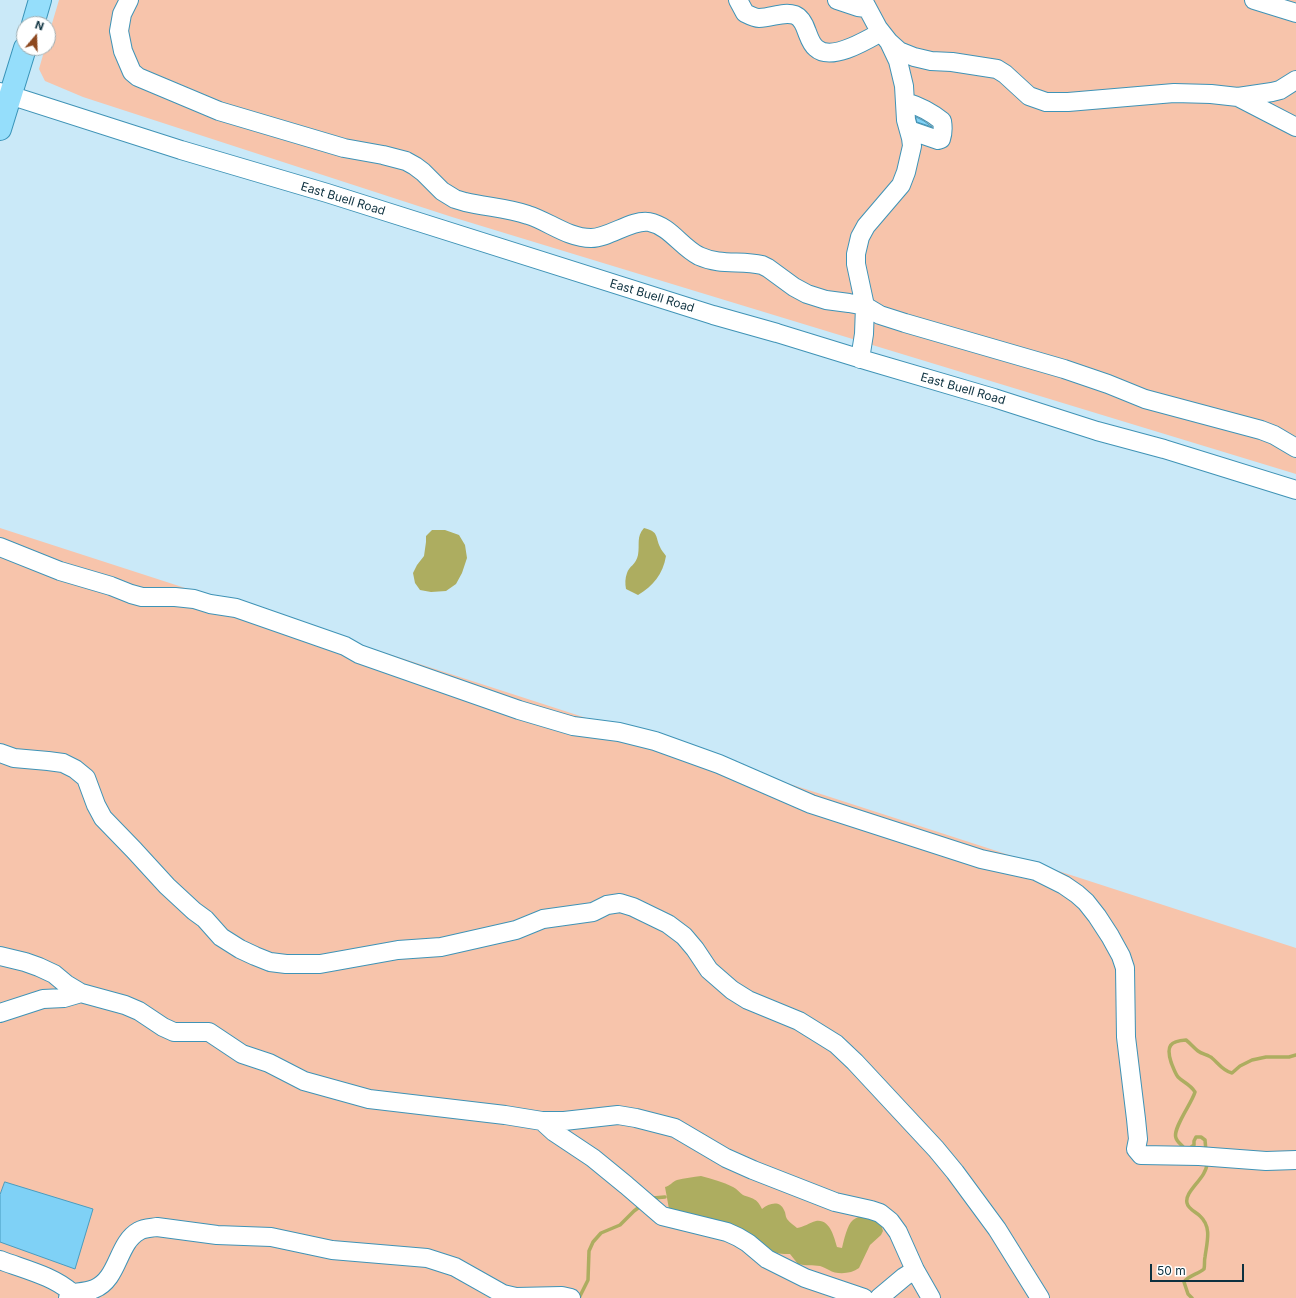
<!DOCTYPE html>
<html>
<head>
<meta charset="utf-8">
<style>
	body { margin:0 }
	#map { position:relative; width:1296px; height:1298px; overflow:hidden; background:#cae9f8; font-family:Inter,sans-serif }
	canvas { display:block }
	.north { position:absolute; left:16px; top:16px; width:40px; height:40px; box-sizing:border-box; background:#fff; border:1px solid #9eadb2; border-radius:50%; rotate:19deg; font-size:11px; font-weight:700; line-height:16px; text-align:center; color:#0d313f }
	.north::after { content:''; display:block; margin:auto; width:14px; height:18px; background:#8d481f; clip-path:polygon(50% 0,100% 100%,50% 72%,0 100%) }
	.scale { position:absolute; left:1150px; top:1264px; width:94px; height:18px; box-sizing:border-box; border:2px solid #0d313f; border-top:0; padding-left:5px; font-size:12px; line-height:14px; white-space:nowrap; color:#0d313f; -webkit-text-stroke:3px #fff; paint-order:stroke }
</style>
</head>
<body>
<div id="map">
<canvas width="1296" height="1298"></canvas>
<div class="north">N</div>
<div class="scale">50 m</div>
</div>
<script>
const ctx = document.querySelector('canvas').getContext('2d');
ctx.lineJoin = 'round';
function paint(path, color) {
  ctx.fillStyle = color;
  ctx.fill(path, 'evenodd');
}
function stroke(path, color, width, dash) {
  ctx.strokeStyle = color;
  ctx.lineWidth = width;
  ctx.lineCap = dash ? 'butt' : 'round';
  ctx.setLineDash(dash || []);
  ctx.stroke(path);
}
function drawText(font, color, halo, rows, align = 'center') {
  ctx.font = font + ' Inter,sans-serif';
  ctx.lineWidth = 3.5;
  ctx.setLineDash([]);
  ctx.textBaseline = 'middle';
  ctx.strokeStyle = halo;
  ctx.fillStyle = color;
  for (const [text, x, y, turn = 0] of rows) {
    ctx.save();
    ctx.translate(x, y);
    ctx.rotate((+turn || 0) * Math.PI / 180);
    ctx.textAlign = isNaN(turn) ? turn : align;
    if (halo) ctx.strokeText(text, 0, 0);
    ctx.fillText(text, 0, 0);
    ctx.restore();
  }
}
const green = new Path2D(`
	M59,0H1296V474L452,217L83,97L45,81L39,69L45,48H48V37Z
	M0,528L1296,948V1298H0Z`);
const water = new Path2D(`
	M644,528C659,532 655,536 660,547C661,550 664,553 666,556C663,574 653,586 638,595L626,589C625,584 625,578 627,573C629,566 636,565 638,555C640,544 636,537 644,528Z
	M432,530H445L459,535L465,545L467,558L462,573L456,584L446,591L431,592L420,590L415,583L413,573L417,565L424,556L426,542V536Z
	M701,1176C712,1179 723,1182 733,1187C737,1189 740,1193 743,1195C753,1199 757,1198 762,1209C769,1203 780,1200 784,1210C786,1213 785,1216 787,1219C790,1223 794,1225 797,1228C804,1227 809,1223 816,1221C830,1219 834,1237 837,1247L842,1248C844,1240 847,1225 853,1220C857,1217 862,1216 866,1214L881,1224L883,1231L881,1235L870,1245L859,1268C851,1274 837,1275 829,1270C826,1269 824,1267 820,1266C813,1265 806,1266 798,1264L790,1254C781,1254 777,1254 770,1250L669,1209L665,1187C670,1186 672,1182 677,1180C684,1178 694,1177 701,1176Z`);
const stream = new Path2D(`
	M1206,1151L1205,1140L1201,1137H1196L1194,1141V1145L1190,1148H1184C1182,1145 1177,1142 1176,1138C1172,1129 1192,1103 1195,1092C1190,1084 1184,1083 1178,1077C1175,1073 1173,1067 1171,1062C1166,1046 1170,1041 1186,1040C1190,1043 1194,1048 1198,1051C1202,1054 1209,1055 1212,1058C1219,1064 1223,1071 1232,1073L1240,1066L1252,1060L1266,1057H1289L1296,1055
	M651,1200L653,1198L665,1197
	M579,1298L588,1280L589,1251L593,1242L601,1233L620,1225L634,1211L642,1205
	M1192,1298L1188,1294L1184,1282C1188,1276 1198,1274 1204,1269C1205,1265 1204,1261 1205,1257C1207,1242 1212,1227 1200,1216C1196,1212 1188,1209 1187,1203C1184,1191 1207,1178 1207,1163`);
const building = new Path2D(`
	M916,117L924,121L932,127L917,122Z
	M5,1182L93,1209L75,1269L0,1242V1195Z`);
const minor = new Path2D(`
	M129,0L122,14L119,31L123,51L132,72L138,77L219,111L344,148L383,155L406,161L415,166L423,172L442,191L455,199L465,202C486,207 508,208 528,215C548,221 568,238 591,238C609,238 632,219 649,222C670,226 681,247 699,256C721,266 740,260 762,265L768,268L794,287L807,294L826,300L849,303L865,306L880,315L905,323L1064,369L1108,384L1145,399L1261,430L1274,435L1296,448
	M738,0L745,13C749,15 755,18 759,18C772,18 783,11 795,15C802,18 805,26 807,32C809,37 811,44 816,48C831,62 867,40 881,32
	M837,0L858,7L866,8
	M1254,0L1296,13
	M889,42L899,51L914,57L931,61L952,62L997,69L1005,74L1029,96L1046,102H1068L1174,93L1211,94L1238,97L1296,127
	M0,92L181,150L327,193L713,315L777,333L868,361L994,398L1097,431L1164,449L1296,490
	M1238,97L1272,92L1280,90L1296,80
	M906,102C919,106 931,112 942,121C943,127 943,133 941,139L938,140L909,130
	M860,359L864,334L865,306L856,264V254L860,237L866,226L901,185L906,172L912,146L911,138L906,120L904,86L898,61L889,42L878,28L863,0
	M0,547L60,571L111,586L131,594L142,597H175L194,599L210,604L236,608L345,646L359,654L519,710L573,726L619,732L655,741L719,764L811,804L981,859L1036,871L1064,885L1077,894L1086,902L1097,916L1110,936L1121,956L1125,968L1126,1037L1136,1119L1138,1139L1136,1149L1141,1155L1199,1156L1266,1161L1296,1160
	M0,753L14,758L48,761L63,763L75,769L86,778L96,805L103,818L134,850L167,886L194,911L205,919L221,937L240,949L255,956L270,962L286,964H320L398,950L441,947L516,930L543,919L593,912L607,905L620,903L633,907L668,924L684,936L695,949L709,970L732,990L748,1000L799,1021L836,1044L855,1062L936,1149L955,1172L997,1229L1040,1298
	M0,956L25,962L39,967L54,974L66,984L81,993L125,1005L139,1011L163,1027L174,1032H209L242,1054L269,1063L304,1081L369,1099L505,1115L542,1121H564L618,1115L636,1118L675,1128L726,1158L753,1170L835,1202L871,1210L880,1213L890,1221L898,1232L915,1270L931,1298
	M0,1013L43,999L64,998L81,993
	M542,1121L554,1132L593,1158L626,1185L662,1216L727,1232L738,1237L748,1243L767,1259L805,1278L864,1298
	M0,1260C23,1269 54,1276 72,1293
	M68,1298L72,1293C79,1292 87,1292 94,1289C119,1279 117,1243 139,1231C144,1228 151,1228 157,1227L217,1235L271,1237L332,1250L427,1258L455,1267L503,1294L516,1297L562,1296L571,1298
	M879,1298L904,1277L915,1270`);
const major = new Path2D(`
	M33,24L40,0
	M0,129L25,48`);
const streetNames = [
	["East Buell Road",343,199,17],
	["East Buell Road",652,296,17],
	["East Buell Road",963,389,16]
];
paint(green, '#f7c4ab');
paint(water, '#adad60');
stroke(stream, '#adad60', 3.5);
paint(building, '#7fd1f6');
stroke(building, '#499cbf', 1);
stroke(minor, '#3f93b6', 20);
stroke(major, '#3893b8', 24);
stroke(minor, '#fff', 18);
stroke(major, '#95defb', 22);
drawText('12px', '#0d313f', '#fff', streetNames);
</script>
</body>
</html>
